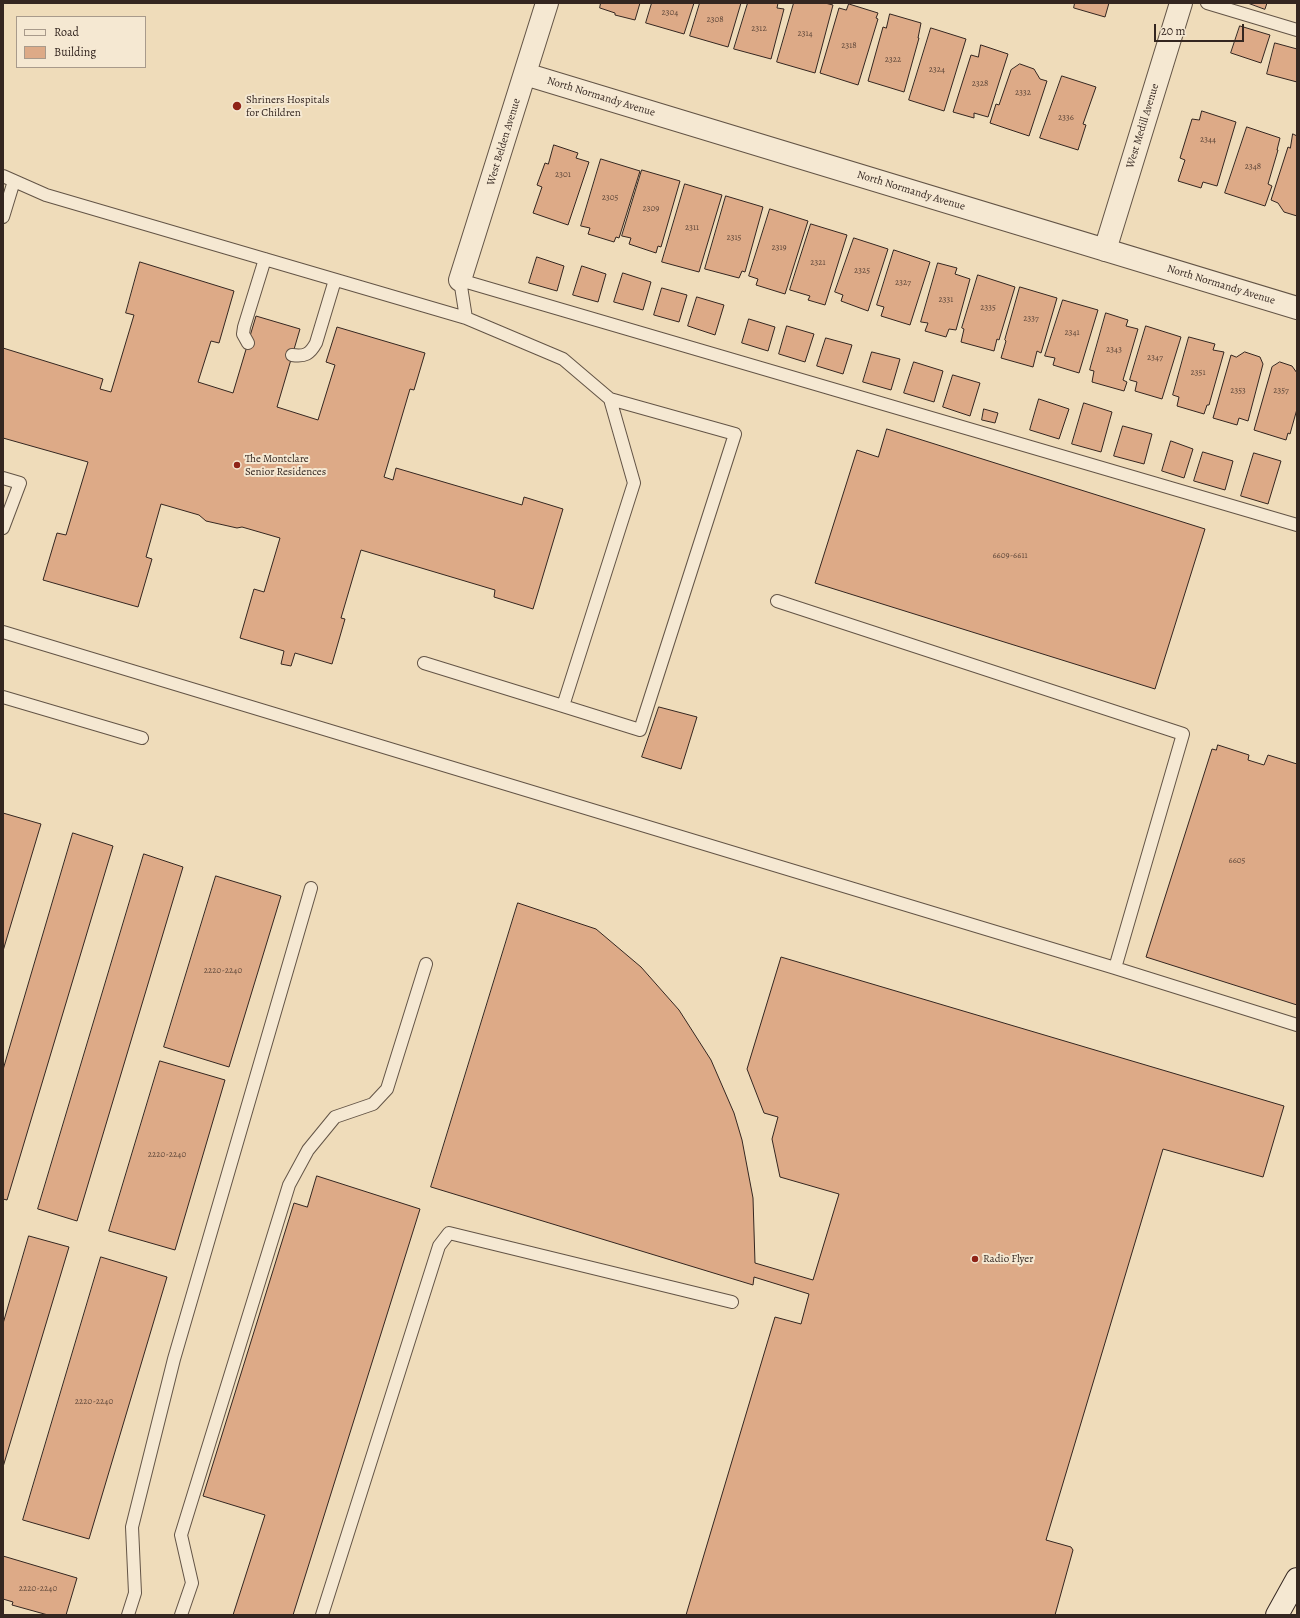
<!DOCTYPE html>
<html>
<head>
<meta charset="utf-8">
<style>
	body { margin:0 }
	#map { position:relative; width:1300px; height:1618px; overflow:hidden; background:#efdcba; font-family:Alegreya,serif }
	canvas { display:block }
	.frame { position:absolute; inset:0; border:4px solid #342620; pointer-events:none }
	.legend { position:absolute; left:16px; top:16px; width:130px; height:52px; box-sizing:border-box; background:#f5e8d2; border:1px solid #a89a8b; margin:0; padding:5px 7px; list-style:none; font-size:12px; color:#342620 }
	.legend li { display:flex; align-items:center; gap:8px; height:20px }
	.legend b { width:20px; border:1px solid #a89a8b }
	.scale { position:absolute; left:1154px; top:24px; width:90px; height:18px; box-sizing:border-box; border:2px solid #342620; border-top:0; padding-left:5px; font-size:12px; line-height:14px; white-space:nowrap; color:#342620; -webkit-text-stroke:3px #f5e8d2; paint-order:stroke }
</style>
</head>
<body>
<div id="map">
<canvas width="1300" height="1618"></canvas>
<div class="frame"></div>
<ul class="legend">
<li><b style="height:5px;background:#f5e8d2"></b>Road</li>
<li><b style="height:11px;background:#ddaa87"></b>Building</li>
</ul>
<div class="scale">20 m</div>
</div>
<script>
const ctx = document.querySelector('canvas').getContext('2d');
ctx.lineJoin = 'round';
function paint(path, color) {
  ctx.fillStyle = color;
  ctx.fill(path, 'evenodd');
}
function stroke(path, color, width, dash) {
  ctx.strokeStyle = color;
  ctx.lineWidth = width;
  ctx.lineCap = dash ? 'butt' : 'round';
  ctx.setLineDash(dash || []);
  ctx.stroke(path);
}
function drawText(font, color, halo, rows, align = 'center') {
  ctx.font = font + ' Alegreya,serif';
  ctx.lineWidth = 4;
  ctx.setLineDash([]);
  ctx.textBaseline = 'middle';
  ctx.strokeStyle = halo;
  ctx.fillStyle = color;
  for (const [text, x, y, turn = 0] of rows) {
    ctx.save();
    ctx.translate(x, y);
    ctx.rotate((+turn || 0) * Math.PI / 180);
    ctx.textAlign = isNaN(turn) ? turn : align;
    if (halo) ctx.strokeText(text, 0, 0);
    ctx.fillText(text, 0, 0);
    ctx.restore();
  }
}
const building = new Path2D(`
	M601,3H640L635,20L615,15V13L600,8Z
	M652,3H694L684,34L646,23Z
	M700,3H741L728,47L690,36Z
	M748,3H778L777,8L784,9L771,59L734,49Z
	M794,3H825L833,5L815,73L777,62Z
	M1075,3H1109L1105,17L1074,8Z
	M1248,3H1267L1265,9Z
	M849,4L878,13L876,18L878,19L858,85L820,73L839,8L846,10Z
	M890,14L921,23L918,38H919L904,92L868,81L883,27L886,28Z
	M1240,26L1270,35L1261,63L1231,53Z
	M931,28L966,39L944,111L909,100Z
	M1275,43L1297,49V82L1267,74Z
	M981,45L1008,54L988,117L974,113V118L953,112L971,55L978,57Z
	M1020,64L1034,69L1040,79L1047,81L1029,136L990,123L996,104L999,105L1011,70Z
	M1062,76L1096,87L1083,124L1086,125L1078,150L1040,138Z
	M1202,111L1236,122L1217,186L1203,182L1201,188L1178,181L1185,160L1180,158L1192,119L1199,120Z
	M1247,127L1280,138L1277,150H1278L1268,184L1272,186L1265,206L1225,193Z
	M1293,134L1297,136V216L1284,212L1278,203L1271,200L1288,147L1290,148Z
	M554,145L578,153L576,158L589,162L568,225L533,213L542,187L537,185L545,163L548,164Z
	M601,159L640,171L619,238L616,237L614,242L588,234L590,228L581,226Z
	M642,170L680,181L661,247L658,246L656,253L629,244L631,238L622,236Z
	M685,184L722,195L699,272L662,262Z
	M726,196L763,207L745,272L742,271L739,278L705,269Z
	M770,209L808,221L785,294L756,285L758,279L749,276Z
	M811,224L847,235L825,305L808,300L810,296L790,290Z
	M854,238L888,249L868,311L841,301L843,295L835,292Z
	M894,250L930,262L910,325L881,316L884,307L877,305Z
	M537,257L564,266L557,291L529,283Z
	M140,262L234,291L219,343L211,341L198,382L233,393L256,316L300,329L277,407L318,420L335,365L326,362L337,327L425,353L414,390L410,389L384,477L393,480L396,468L522,505L524,497L563,509L533,609L494,597L495,590L361,550L341,618L345,619L332,664L295,653L291,666L281,664L284,651L240,638L254,589L264,592L280,538L242,527L237,528L206,521L199,515L161,504L146,557L152,559L138,607L43,580L57,533L66,535L88,462L3,438V348L103,379L100,389L111,392L134,315L126,313Z
	M938,263L957,268L955,274L970,279L956,330L949,329L946,337L925,331L928,323L921,322Z
	M582,266L606,274L598,302L573,295Z
	M623,273L651,282L643,310L614,302Z
	M978,275L1015,287L999,340L997,339L994,351L961,342L964,329L962,328Z
	M1020,287L1057,298L1041,353L1037,351L1033,367L1001,358L1006,341L1005,340Z
	M662,288L687,295L679,322L654,315Z
	M697,297L724,305L715,335L688,326Z
	M1063,300L1098,310L1079,373L1053,365L1055,358L1045,356Z
	M1106,313L1128,320L1126,326L1138,329L1123,380L1127,382L1124,391L1092,382L1094,371L1090,370Z
	M749,319L775,327L768,351L742,343Z
	M787,326L814,334L805,362L779,354Z
	M1146,326L1181,337L1162,399L1135,391L1137,382L1130,380Z
	M1189,337L1215,344L1213,350L1224,352L1209,405H1207L1204,414L1177,406L1179,397L1173,395Z
	M826,338L852,345L843,374L817,366Z
	M872,352L900,359L891,390L863,382Z
	M1245,352L1260,357L1263,364L1248,421L1239,418L1237,425L1213,418L1231,355L1236,357Z
	M914,362L943,371L934,402L904,393Z
	M1280,362L1292,366L1297,373V409L1290,434L1288,433L1286,440L1254,430L1272,367Z
	M953,375L980,383L970,416L943,407Z
	M1039,399L1069,409L1059,439L1030,430Z
	M1084,403L1112,412L1101,452L1072,444Z
	M984,409L998,413L995,423L982,420Z
	M1123,426L1152,434L1144,464L1114,456Z
	M887,429L1205,529L1155,689L815,583L857,450L878,457Z
	M1171,441L1193,449L1184,478L1162,471Z
	M1203,452L1233,461L1225,490L1194,481Z
	M1254,453L1281,461L1268,504L1241,496Z
	M659,707L697,717L681,769L642,757Z
	M1218,745L1249,755L1248,760L1264,765L1268,755L1297,764V1005L1146,957L1212,749L1216,750Z
	M3,813L41,824L3,951Z
	M73,833L113,846L7,1200L3,1199V1070Z
	M144,854L183,867L77,1221L38,1209Z
	M216,876L281,896L229,1067L164,1047Z
	M518,903L596,929L641,967L679,1010L711,1060L734,1113L742,1140L753,1198L755,1263L813,1280L839,1194L780,1177L772,1139L778,1117L764,1113L747,1069L781,957L1284,1106L1263,1177L1163,1149L1046,1540L1071,1547L1073,1550L1055,1615H686L775,1317L801,1324L809,1294L754,1277L753,1285L431,1187Z
	M160,1061L225,1080L175,1250L109,1231Z
	M317,1176L420,1209L293,1615H233L265,1515L203,1496L294,1203L307,1207Z
	M29,1236L69,1247L3,1467V1324Z
	M101,1257L167,1277L89,1539L23,1520Z
	M3,1556L77,1578L66,1615H48L12,1605L13,1602L3,1599Z`);
const lane = new Path2D(`
	M1207,3L1297,30
	M3,176L46,195L466,318
	M3,217L14,181
	M248,343L243,334L244,327L265,259
	M292,355C305,357 310,354 316,343L335,280
	M3,478L20,483L3,528
	M777,601L1183,734L1115,968L1297,1025
	M3,632L1115,968
	M424,663L563,706L634,483L610,399L563,359L466,318L460,280L1297,525
	M3,697L142,738
	M563,706L640,730L735,434L610,399
	M128,1615L135,1593L132,1527L174,1359L311,888
	M181,1615L192,1583L181,1535L289,1185L308,1150L335,1117L373,1104L387,1089L426,964
	M322,1615L439,1246L449,1233L732,1302`);
const street = new Path2D(`
	M525,74L1297,308
	M1105,250L1181,3
	M460,280L547,3`);
const secondary = new Path2D(`
	M1277,1615L1297,1579`);
const markers = [
	[237,106,5,"#8f2418"],
	[237,465,4,"#8f2418"],
	[975,1259,4,"#8f2418"]
];
const numberNames = [
	["2304",670,13],
	["2308",715,20],
	["2312",759,29],
	["2314",805,34],
	["2318",849,46],
	["2322",893,60],
	["2324",937,70],
	["2328",980,84],
	["2332",1023,93],
	["2336",1066,118],
	["2344",1208,140],
	["2348",1253,167],
	["2301",563,175],
	["2305",610,198],
	["2309",651,209],
	["2311",692,228],
	["2315",734,238],
	["2319",779,248],
	["2321",818,263],
	["2325",862,271],
	["2327",903,283],
	["2331",946,300],
	["2335",988,308],
	["2337",1031,319],
	["2341",1072,333],
	["2343",1114,350],
	["2347",1155,358],
	["2351",1198,373],
	["2353",1238,391],
	["2357",1281,391],
	["6609-6611",1010,556],
	["6605",1237,861],
	["2220-2240",223,971],
	["2220-2240",167,1155],
	["2220-2240",94,1402],
	["2220-2240",38,1589]
];
const streetNames = [
	["North Normandy Avenue",601,97,17],
	["West Medill Avenue",1143,126,-73],
	["West Belden Avenue",504,142,-73],
	["North Normandy Avenue",911,191,17],
	["North Normandy Avenue",1221,285,17]
];
const poiNames = [
	["Shriners Hospitals",246,100],
	["for Children",246,113],
	["The Montclare",245,459],
	["Senior Residences",245,472],
	["Radio Flyer",983,1259]
];
paint(building, '#ddaa87');
stroke(building, '#342620', 1);
stroke(lane, '#635446', 14);
stroke(street, '#635446', 24);
stroke(secondary, '#342620', 24);
stroke(lane, '#f5e8d2', 12);
stroke(street, '#f5e8d2', 22);
stroke(secondary, '#f5e8d2', 22);
for (const [x, y, r, color] of markers) {
  const dot = new Path2D();
  dot.arc(x, y, r, 0, 2 * Math.PI);
  ctx.fillStyle = color;
  ctx.fill(dot);
  stroke(dot, '#f5e8d2', 1.5);
}
drawText('9px', '#5e473a', null, numberNames);
drawText('11px', '#342620', '#f5e8d2', streetNames);
drawText('11px', '#342620', '#f5e8d2', poiNames, 'left');
</script>
</body>
</html>
